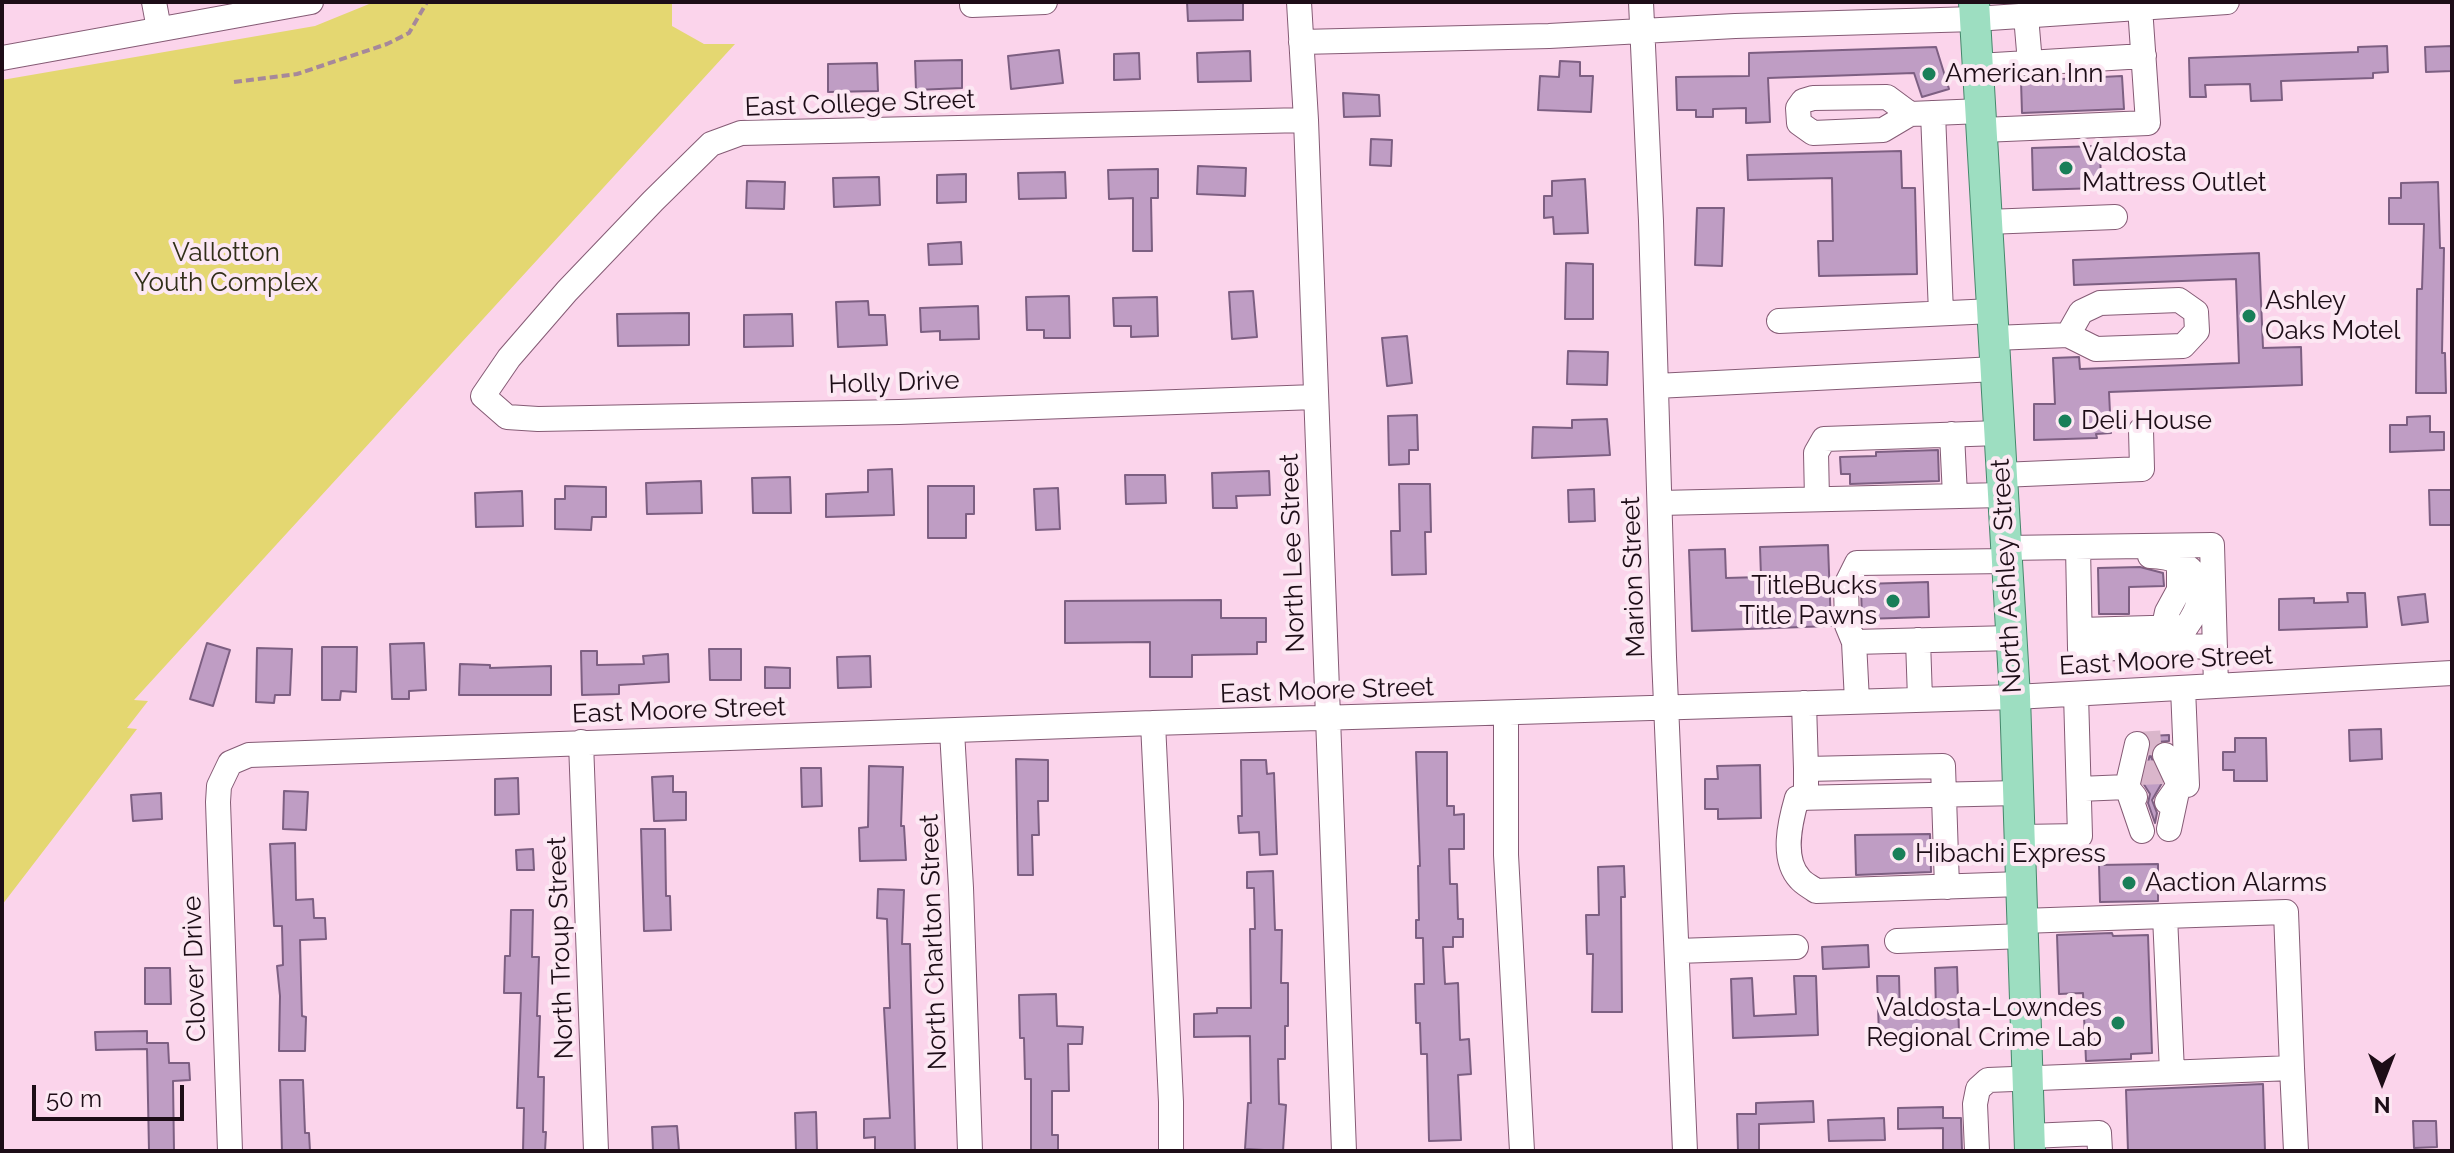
<!DOCTYPE html>
<html>
<head>
<meta charset="utf-8">
<style>
	body { margin:0 }
	#map { position:relative; width:2454px; height:1153px; overflow:hidden; background:#fbd4eb; font-family:Raleway,sans-serif }
	canvas { display:block }
	.frame { position:absolute; inset:0; border:4px solid #1d0d17; pointer-events:none }
	.north { position:absolute; left:2342px; top:1041px; width:80px; height:80px; -webkit-text-stroke:6px #fce8f3; paint-order:stroke; rotate:180deg; font-size:22px; font-weight:700; line-height:32px; text-align:center; color:#1d0d17 }
	.north::after { content:''; display:block; margin:auto; width:28px; height:36px; background:#1d0d17; clip-path:polygon(50% 0,100% 100%,50% 72%,0 100%) }
	.scale { position:absolute; left:32px; top:1085px; width:152px; height:36px; box-sizing:border-box; border:4px solid #1d0d17; border-top:0; padding-left:10px; font-size:24px; line-height:28px; white-space:nowrap; color:#1d0d17; -webkit-text-stroke:6px #fce8f3; paint-order:stroke }
</style>
</head>
<body>
<div id="map">
<canvas width="2454" height="1153"></canvas>
<div class="frame"></div>
<div class="north">N</div>
<div class="scale">50 m</div>
</div>
<script>
const ctx = document.querySelector('canvas').getContext('2d');
ctx.lineJoin = 'round';
function paint(path, color) {
  ctx.fillStyle = color;
  ctx.fill(path, 'evenodd');
}
function stroke(path, color, width, dash) {
  ctx.strokeStyle = color;
  ctx.lineWidth = width;
  ctx.lineCap = dash ? 'butt' : 'round';
  ctx.setLineDash(dash || []);
  ctx.stroke(path);
}
function drawText(font, color, halo, rows, align = 'center') {
  ctx.font = font + ' Raleway,sans-serif';
  ctx.lineWidth = 8;
  ctx.setLineDash([]);
  ctx.textBaseline = 'middle';
  ctx.strokeStyle = halo;
  ctx.fillStyle = color;
  for (const [text, x, y, turn = 0] of rows) {
    ctx.save();
    ctx.translate(x, y);
    ctx.rotate((+turn || 0) * Math.PI / 180);
    ctx.textAlign = isNaN(turn) ? turn : align;
    if (halo) ctx.strokeText(text, 0, 0);
    ctx.fillText(text, 0, 0);
    ctx.restore();
  }
}
const green = new Path2D(`
	M374,2H672V26L704,44H735L134,700L148,701L127,728L137,729L2,905V80L315,26Z`);
const building = new Path2D(`
	M1187,2H1243V20L1188,21Z
	M2387,46L2388,72L2373,73V78L2281,81L2282,100L2251,101L2250,84L2205,85L2206,97H2190L2189,58L2358,52V47Z
	M2452,46V71L2426,72L2425,47Z
	M1936,47L1949,89L1922,97L1914,73L1768,78L1770,122L1746,123V108L1713,109V117H1696V110H1677L1676,77L1749,76V53Z
	M1059,50L1063,83L1011,89L1008,56Z
	M1250,51L1251,81L1198,82L1197,53Z
	M1139,53L1140,79L1114,80V54Z
	M962,60V88L916,90L915,61Z
	M1560,61L1580,62V76H1593L1591,112L1538,110L1540,76L1559,77Z
	M877,63L878,91L828,92V64Z
	M2122,76L2124,109L2022,113L2021,81Z
	M1343,93L1379,95L1380,116L1344,117Z
	M1371,139L1392,140L1391,166L1370,165Z
	M2100,146L2101,188L2033,190L2032,148Z
	M1901,151L1902,188H1915L1917,274L1819,276L1818,241H1833L1832,178L1748,180L1747,155Z
	M1198,166L1246,168L1245,196L1197,194Z
	M1158,169V198H1151L1152,251H1133V198L1109,199L1108,170Z
	M1065,172L1066,198L1019,199L1018,173Z
	M966,174V202L937,203V175Z
	M879,177L880,205L834,207L833,178Z
	M1585,179L1588,233L1554,234L1553,217L1544,218V196H1552V181Z
	M747,181L785,182L784,209L746,208Z
	M2438,182L2440,248H2444L2442,353H2445L2446,393H2416L2417,289H2422L2424,224H2389V198H2401V183Z
	M1697,208H1724L1722,266L1695,265Z
	M961,242L962,264L929,265L928,244Z
	M2259,253L2263,348L2301,347L2302,385L2109,392L2111,433L2096,434L2097,438L2034,440V404H2055L2053,358L2079,357L2080,369L2239,363L2236,279L2074,285L2073,260Z
	M1566,263L1593,264V319H1565Z
	M1253,291L1257,337L1232,339L1229,292Z
	M1069,296L1070,338H1044V330H1027L1026,297Z
	M1157,297L1158,336L1131,337V326H1114L1113,298Z
	M868,301L869,315H885L887,345L838,347L836,302Z
	M978,306L979,339L940,340V331L921,332L920,308Z
	M689,313V345L618,346L617,314Z
	M792,314L793,346L744,347V315Z
	M1407,336L1412,383L1387,386L1382,338Z
	M1568,351L1608,352L1607,385L1567,384Z
	M1417,415L1418,450H1409V464L1389,465L1388,416Z
	M2430,416V432H2444V450L2390,452V425H2407V417Z
	M1607,419L1610,455L1532,458L1533,427L1572,428V420Z
	M1938,450L1939,481L1850,484V474H1841L1840,457L1876,456V452Z
	M892,469L894,515L826,517V494L868,492V470Z
	M1269,471L1270,495L1236,496L1237,508H1213L1212,473Z
	M1125,475H1165L1166,503L1126,504Z
	M790,477L791,513H753L752,478Z
	M701,481L702,513L647,514L646,483Z
	M1399,484H1430L1431,532H1425L1426,574L1392,575L1391,531H1400Z
	M565,486L606,487V517H592L591,530L555,529V499H565Z
	M928,486H974V514H966V538H928Z
	M1058,488L1060,529L1036,530L1034,489Z
	M1594,489L1595,521L1569,522L1568,490Z
	M2429,490H2452V525H2430Z
	M522,491L523,526L476,527L475,493Z
	M1828,545L1831,626L1692,631L1689,550L1725,549L1726,578L1761,577L1760,547Z
	M2140,567L2163,573L2164,586L2129,587V614H2099L2098,568Z
	M1928,582L1929,617L1862,619L1861,588L1863,584Z
	M2347,593H2365L2367,627L2279,630V599L2314,598V603L2348,602Z
	M2425,594L2428,622L2402,625L2398,597Z
	M1221,600V618H1266V642H1257V654L1192,655V677H1150V642L1065,643V601Z
	M207,643L230,650L213,706L190,699Z
	M424,643L426,690L409,691V699H392L390,644Z
	M322,647H357L356,692L341,691L340,700H322Z
	M257,648L292,649L290,695H275L274,703L256,702Z
	M709,649H741V680H710Z
	M581,651H597V665L644,664L643,656L668,654L669,682L619,685V694L582,695Z
	M870,656L871,687L838,688L837,657Z
	M460,664L490,665V668L551,666V695H459Z
	M765,667L790,668V688H765Z
	M2381,729L2382,759L2350,761L2349,730Z
	M2169,735V741L2158,742L2150,752L2149,736Z
	M2235,738H2266L2267,781H2234V770H2223V752H2235Z
	M1416,752H1447V806H1454V815L1464,814V849H1449L1450,884H1457L1458,919H1463V937H1453V947H1443L1445,984L1458,983L1460,1040L1469,1039L1471,1074L1458,1075L1461,1140L1429,1141L1427,1054H1421L1420,1023H1416L1415,984H1424L1423,938H1416V920H1419L1418,866H1420Z
	M2150,754L2162,783L2152,800L2157,813L2155,823L2148,803L2150,794L2143,783Z
	M1016,759L1048,760V801H1038L1039,835H1032L1033,875H1018Z
	M1241,760H1266L1267,774L1274,773L1277,854L1260,855L1259,832L1239,833L1238,816H1242Z
	M1760,765L1761,818L1718,819V809H1705V779H1718L1717,766Z
	M869,766L903,767L901,826H904L906,860L860,861L859,828L868,827Z
	M801,768H821L822,806L802,807Z
	M673,776V792H686V820L654,821L652,777Z
	M518,778L519,814L495,815V779Z
	M284,791L308,792L306,830L283,829Z
	M161,793L162,819L133,821L131,795Z
	M641,829H665L666,896H670L671,930L644,931Z
	M1930,834L1931,872L1856,875L1855,835Z
	M295,843L296,900L313,899L314,918H325L326,939L300,940L302,1016L306,1017L305,1051H279L280,996L277,966L283,965L282,926H274L270,844Z
	M533,849L534,870H517L516,850Z
	M2158,864V901L2100,902L2099,865Z
	M1624,866L1625,897H1621L1622,1012H1592L1593,954H1587L1586,915H1599L1598,867Z
	M1273,871L1275,930H1282L1281,983H1288V1026H1285V1059H1278L1279,1104L1286,1105L1283,1151L1245,1149L1248,1103H1251L1250,1036L1194,1037V1014L1217,1013V1008H1251L1250,929H1255L1254,888H1247V872Z
	M878,889L904,890L902,944H910L915,1151H875V1137L864,1138V1119L890,1118L884,1008H890L887,919L877,918Z
	M511,910H533L532,957H539L537,1016H540L538,1077H544L543,1132H546L545,1151H523L524,1108H517L521,993H504L505,956H510Z
	M2112,933L2113,936L2148,935L2152,1053L2131,1054V1059L2086,1061L2083,993L2059,994L2057,935Z
	M1868,945L1869,967L1823,969L1822,947Z
	M1957,967L1959,1033L1879,1036L1877,976H1899L1900,1014L1936,1012L1935,968Z
	M145,968H170L171,1004H145Z
	M1794,976H1816L1818,1035L1733,1038L1731,979L1752,978L1754,1016L1796,1014Z
	M1056,994L1057,1026L1083,1027L1082,1044H1068L1069,1091H1052V1135H1058V1151H1031V1079H1025L1024,1038H1020L1019,995Z
	M147,1031V1043H168L169,1063H189L190,1080L173,1081L174,1151H149L147,1049L96,1050L95,1032Z
	M280,1080H303L305,1133H309L310,1151H282Z
	M2263,1084L2265,1151H2128L2126,1090Z
	M1813,1101L1814,1122L1759,1124V1151H1738L1737,1114H1756V1103Z
	M1943,1107V1118H1961L1962,1151H1943V1128L1898,1129V1108Z
	M816,1112L817,1151H796L795,1113Z
	M1884,1118L1885,1140L1829,1141L1828,1120Z
	M2413,1121H2436L2437,1147L2414,1148Z
	M677,1126L679,1151H653L652,1127Z`);
const minorTunnel = new Path2D(`
	M2137,744L2169,742
	M2139,773L2165,772`);
const path = new Path2D(`
	M234,82L297,74L387,44L409,33L427,2`);
const minor = new Path2D(`
	M154,2L159,29
	M972,2V5L1045,2
	M1299,2L1306,120L1344,1151
	M1641,2L1651,221L1664,657L1685,1151
	M2026,16L2030,63
	M1301,42L1549,36L1735,26L1975,19L2227,2
	M2,58L311,2
	M1978,66L2144,56
	M1933,113L1941,313
	M1910,114L1887,97L1813,98L1803,101L1798,108L1799,123L1813,133L1883,130L1910,114L1981,111
	M1306,120L741,133L711,144L653,201L567,291L509,358L483,396L507,417L538,419L899,412L1315,397
	M1982,130L2148,123L2140,7
	M1987,222L2115,217
	M1779,321L1993,311
	M1994,338L2068,335L2096,349L2183,346L2197,331L2196,312L2179,300L2100,303L2081,312L2068,335
	M1656,386L1996,369
	M1952,434L1955,496
	M2001,475L2142,469L2141,430
	M1817,499L1816,453L1824,439L1999,433
	M1660,503L2002,495
	M2078,547L2080,649L2215,646
	M2005,548L2212,545L2216,686
	M2164,626L2167,612L2179,590V561
	M2080,630L2186,627C2215,588 2197,557 2150,556
	M1918,640L1920,699
	M1854,642L2011,638
	M1857,701L1854,642L1847,625L1846,585L1857,563L2006,561
	M1804,703L1806,769
	M1506,713V855L1522,1151
	M1153,723L1171,1102V1151
	M952,731L961,888L970,1151
	M581,742L596,1151
	M2137,744L2127,787L2142,831
	M2165,755L2179,785L2176,793
	M2079,789L2127,787L2135,797
	M2018,793L1797,798C1790,822 1781,859 1800,879C1804,884 1811,887 1816,891L2021,884
	M1806,798V769L1943,766L1947,887
	M2167,802L2179,785H2187L2183,688
	M2169,829L2178,787
	M2020,837L2080,836L2076,694
	M2165,916L2286,912L2292,1068
	M2022,921L2165,916L2172,1072
	M1897,941L2023,936
	M1677,951L1796,947
	M2030,1136L2099,1133L2100,1151
	M230,1151L218,802L219,786L230,763L249,755L1153,723L2015,697L2452,673
	M1977,1151L1975,1104L1978,1089L1988,1080L2292,1068L2296,1151`);
const major = new Path2D(`
	M1974,2L2015,697L2030,1151`);
const markers = [
	[1929,74,8,"#197f59"],
	[2066,168,8,"#197f59"],
	[2249,316,8,"#197f59"],
	[2065,421,8,"#197f59"],
	[1893,601,8,"#197f59"],
	[1899,854,8,"#197f59"],
	[2129,883,8,"#197f59"],
	[2118,1023,8,"#197f59"]
];
const poiNames = [
	["American Inn",1945,74],
	["Valdosta",2082,153],
	["Mattress Outlet",2082,183],
	["Ashley",2265,301],
	["Oaks Motel",2265,331],
	["Deli House",2081,421],
	["TitleBucks",1877,586,"right"],
	["Title Pawns",1877,616,"right"],
	["Hibachi Express",1915,854],
	["Aaction Alarms",2145,883],
	["Valdosta-Lowndes",2102,1008,"right"],
	["Regional Crime Lab",2102,1038,"right"]
];
const streetNames = [
	["East College Street",860,104,-2],
	["Holly Drive",894,383,-2],
	["North Lee Street",1293,553,-92],
	["North Ashley Street",2007,576,-93],
	["Marion Street",1634,577,-92],
	["East Moore Street",2166,661,-3],
	["East Moore Street",1327,691,-2],
	["East Moore Street",679,711,-2],
	["North Charlton Street",934,942,-92],
	["North Troup Street",561,948,-92],
	["Clover Drive",195,969,-92]
];
const parkNames = [
	["Vallotton",226,253],
	["Youth Complex",226,283]
];
paint(green, '#e4d771');
paint(building, '#bf9dc4');
stroke(building, '#7d5f82', 2);
stroke(minorTunnel, '#dab6cb', 24, [24, 12]);
stroke(minor, '#855b75', 26);
stroke(major, '#45876b', 32);
stroke(path, '#a6889a', 4, [8, 4]);
stroke(minor, '#fff', 24);
stroke(major, '#9ddec1', 30);
for (const [x, y, r, color] of markers) {
  const dot = new Path2D();
  dot.arc(x, y, r, 0, 2 * Math.PI);
  ctx.fillStyle = color;
  ctx.fill(dot);
  stroke(dot, '#fce8f3', 3);
}
drawText('26px', '#1d0d17', '#fce8f3', poiNames, 'left');
drawText('26px', '#1d0d17', '#fce8f3', streetNames);
drawText('26px', '#312f19', '#fce8f3', parkNames);
</script>
</body>
</html>
